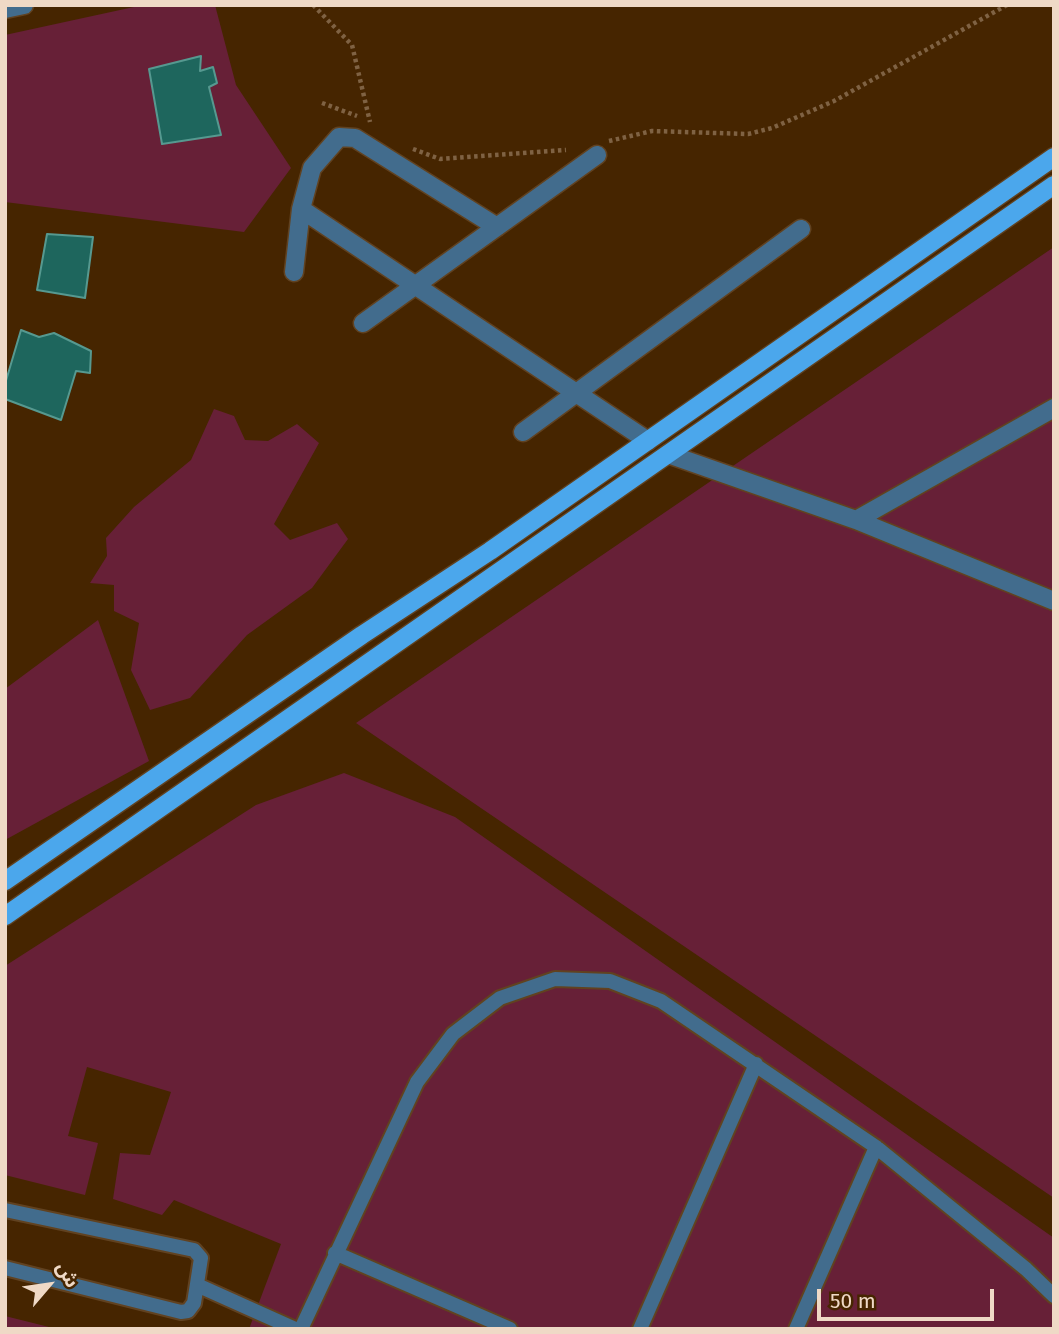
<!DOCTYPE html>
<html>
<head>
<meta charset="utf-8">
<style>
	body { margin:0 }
	#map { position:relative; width:1059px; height:1334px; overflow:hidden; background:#462500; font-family:"Fira Sans","Noto Sans Arabic",sans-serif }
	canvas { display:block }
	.frame { position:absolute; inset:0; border:7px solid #efd9c6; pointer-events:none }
	.north { position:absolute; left:14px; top:1250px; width:70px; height:70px; -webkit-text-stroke:5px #462500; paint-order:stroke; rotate:61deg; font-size:19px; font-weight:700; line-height:28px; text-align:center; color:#efd9c6 }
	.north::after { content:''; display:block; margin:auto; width:24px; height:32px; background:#efd9c6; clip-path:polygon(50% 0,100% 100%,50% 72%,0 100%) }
	.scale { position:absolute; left:817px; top:1289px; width:177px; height:32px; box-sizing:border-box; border:4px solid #efd9c6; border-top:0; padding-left:9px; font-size:21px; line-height:24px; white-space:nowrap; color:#efd9c6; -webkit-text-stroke:5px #462500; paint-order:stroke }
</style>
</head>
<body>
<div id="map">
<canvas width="1059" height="1334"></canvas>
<div class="frame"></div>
<div class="north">ش</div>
<div class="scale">50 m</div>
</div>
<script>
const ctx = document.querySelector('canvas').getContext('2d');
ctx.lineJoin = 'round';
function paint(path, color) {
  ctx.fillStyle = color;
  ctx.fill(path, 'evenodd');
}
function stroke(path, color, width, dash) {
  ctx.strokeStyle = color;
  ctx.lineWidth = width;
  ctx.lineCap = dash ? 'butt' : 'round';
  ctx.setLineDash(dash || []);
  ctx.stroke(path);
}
const green = new Path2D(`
	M143,5H215L236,85L291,168L244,232L5,202V35Z
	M1054,247V1198L356,723Z
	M214,409L234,416L245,440L268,441L297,424L319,443L274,524L290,540L337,523L348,539L312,588L247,635L190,698L150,710L131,670L139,623L114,611V585L90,583L107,556L106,538L134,507L191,460Z
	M98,620L149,761L5,840V689Z
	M344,773L455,817L1054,1238V1329H249L281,1244L174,1200L162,1215L113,1199L120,1153L150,1155L171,1092L87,1067L68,1136L98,1143L85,1195L5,1175V966L256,805Z
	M5,1316L57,1329H5Z`);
const building = new Path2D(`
	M201,56L200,71L213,67L217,83L209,87L221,135L162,144L149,69Z
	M47,234L93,237L85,298L37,290Z
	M21,330L39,337L54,333L91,351L90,373L76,371L61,420L5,399V384Z`);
const path = new Path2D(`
	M313,5L352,45L370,122
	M322,103L357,116
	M609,141L652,131L748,134L772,128L834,101L1007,5
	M413,149L440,159L566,150`);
const lane = new Path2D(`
	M5,1210L194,1250L201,1258L194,1303L188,1311L181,1312L5,1268
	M335,1253L510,1329
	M197,1285L295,1329
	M301,1329L417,1082L453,1034L500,998L555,979L610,981L661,1001L876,1147L1026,1269L1054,1296
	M640,1329L756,1064
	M796,1329L876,1147`);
const street = new Path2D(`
	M5,9L24,5
	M301,209L648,441
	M294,272L301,209L312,168L339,137L355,138L497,227
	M363,323L597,155
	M523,432L801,229
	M668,454L856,520L1054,601
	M856,520L1054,408`);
const primary = new Path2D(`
	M5,881L362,635L490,551L1054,157
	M5,916L1054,185`);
paint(green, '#672037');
paint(building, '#1e665d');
stroke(building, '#569990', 2);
stroke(lane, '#614220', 18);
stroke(street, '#614220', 21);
stroke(primary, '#614220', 21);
stroke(path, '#7f6243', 4.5, [3.5, 3.5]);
stroke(lane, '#426c8d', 14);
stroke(street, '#426c8d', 18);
stroke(primary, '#4ba7ec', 18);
</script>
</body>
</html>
